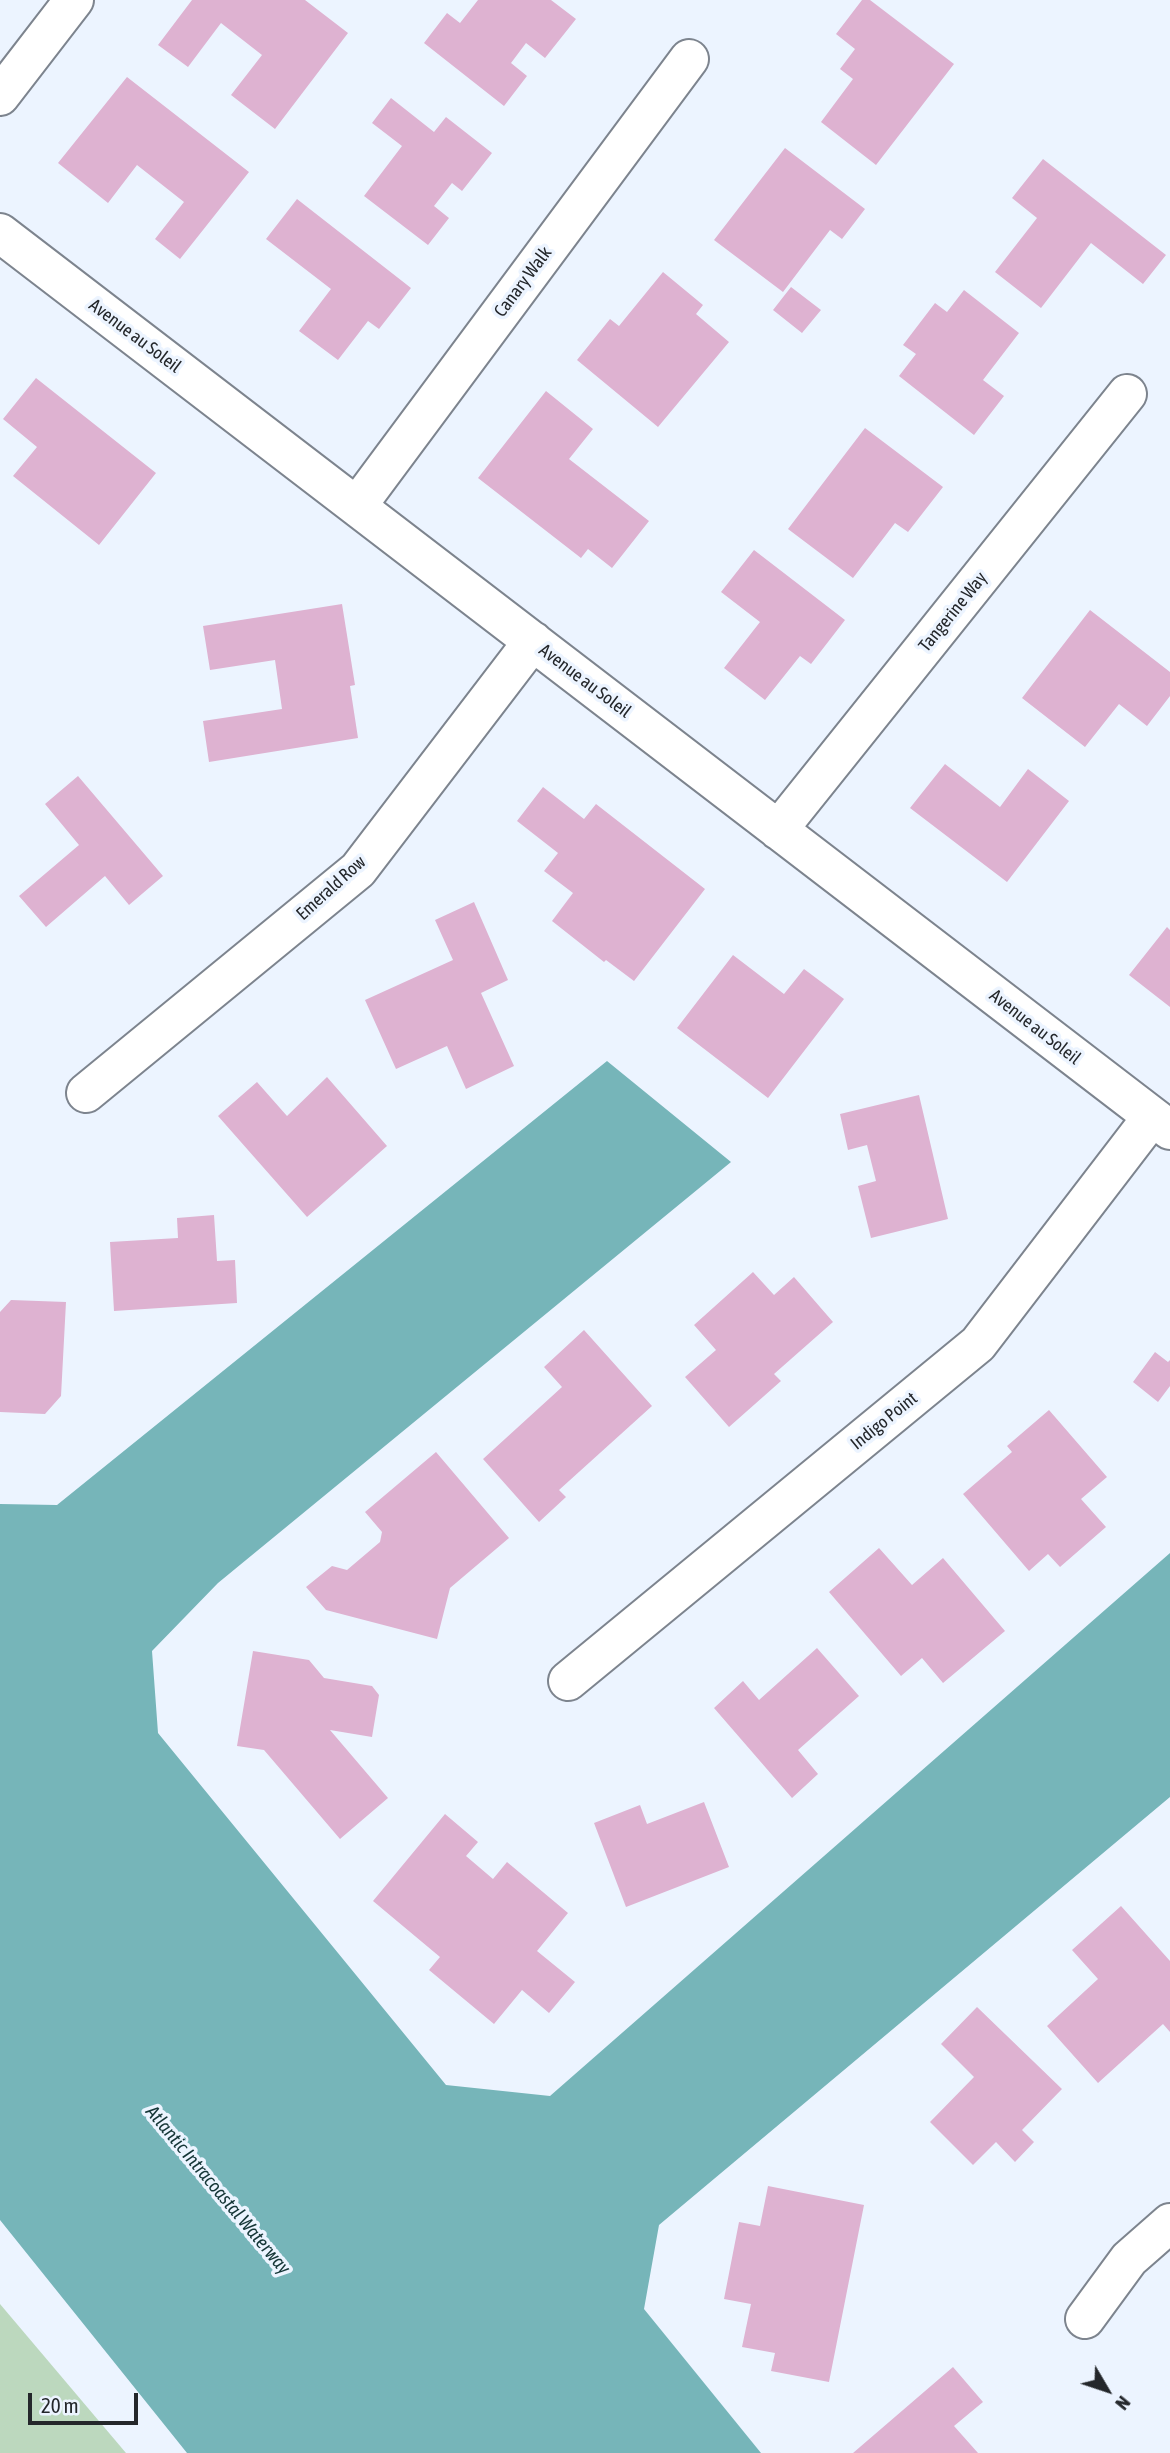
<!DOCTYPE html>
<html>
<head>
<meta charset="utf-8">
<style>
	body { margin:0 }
	#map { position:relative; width:1170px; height:2453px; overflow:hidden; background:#ecf4ff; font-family:"Asap Condensed",sans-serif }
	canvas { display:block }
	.north { position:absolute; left:1072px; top:2355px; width:70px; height:70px; -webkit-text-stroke:5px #ecf4ff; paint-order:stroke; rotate:129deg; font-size:19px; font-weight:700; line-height:28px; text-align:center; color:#24272b }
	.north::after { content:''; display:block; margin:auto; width:24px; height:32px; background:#24272b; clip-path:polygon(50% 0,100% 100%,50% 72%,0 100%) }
	.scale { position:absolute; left:28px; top:2393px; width:110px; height:32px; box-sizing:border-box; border:4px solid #24272b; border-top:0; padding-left:9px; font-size:21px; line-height:24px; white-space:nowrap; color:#24272b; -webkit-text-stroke:5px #ecf4ff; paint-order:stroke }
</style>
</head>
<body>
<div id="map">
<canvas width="1170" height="2453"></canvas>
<div class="north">N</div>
<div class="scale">20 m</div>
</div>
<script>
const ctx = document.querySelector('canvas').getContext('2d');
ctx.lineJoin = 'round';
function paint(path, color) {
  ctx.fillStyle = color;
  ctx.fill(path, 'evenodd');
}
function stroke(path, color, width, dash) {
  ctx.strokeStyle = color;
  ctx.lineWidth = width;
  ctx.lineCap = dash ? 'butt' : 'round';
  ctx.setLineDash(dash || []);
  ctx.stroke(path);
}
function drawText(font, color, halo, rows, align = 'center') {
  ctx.font = font + ' "Asap Condensed",sans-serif';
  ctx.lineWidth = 7;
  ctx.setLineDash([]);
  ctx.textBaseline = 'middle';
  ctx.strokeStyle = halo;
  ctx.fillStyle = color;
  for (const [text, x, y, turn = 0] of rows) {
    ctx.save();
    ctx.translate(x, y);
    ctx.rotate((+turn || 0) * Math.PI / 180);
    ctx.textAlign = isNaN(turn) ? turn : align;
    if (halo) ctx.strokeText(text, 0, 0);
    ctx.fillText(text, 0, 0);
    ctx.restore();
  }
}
const green = new Path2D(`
	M0,2304L126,2453H0Z`);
const water = new Path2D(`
	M607,1061L731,1162L218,1583L152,1651L158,1733L446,2085L550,2096L1170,1553V1797L659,2225L644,2309L761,2453H187L0,2220V1504L57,1505Z`);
const building = new Path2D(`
	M192,0H305L348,33L275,129L231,95L262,55L221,23L188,67L158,45Z
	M478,0H551L576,19L545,58L526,43L511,63L527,76L504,106L424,43L447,13L460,23Z
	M862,0H870L954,64L876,165L821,122L853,79L840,69L855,49L836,34Z
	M127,77L249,172L180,259L155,239L184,202L137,165L108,203L58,163Z
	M391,98L434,132L446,117L492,153L462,191L452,183L434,206L449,218L428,245L364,196L402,146L372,123Z
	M785,148L865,209L842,239L830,230L783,292L714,240Z
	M1043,159L1166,255L1143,284L1091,243L1041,308L995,272L1037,218L1012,198Z
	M297,199L411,288L379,329L368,321L338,360L299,331L331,289L266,239Z
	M663,272L703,305L696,314L729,342L658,427L577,360L610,319L619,326Z
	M791,287L821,310L802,333L773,310Z
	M964,290L1019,333L983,380L1004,396L974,435L899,376L916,354L903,345L935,303L947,312Z
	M36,378L156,473L99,545L13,476L37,447L3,419Z
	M546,391L593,429L569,459L649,521L612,568L588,549L581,558L478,478Z
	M865,428L943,487L908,532L895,523L853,578L788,529Z
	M754,550L845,620L811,664L800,656L765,700L724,668L760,622L721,592Z
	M342,604L355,685L350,686L358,738L209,762L203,721L282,709L275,660L210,670L203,626Z
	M1090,610L1170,672V696L1147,726L1119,704L1085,747L1022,698Z
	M945,764L1000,807L1028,769L1069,801L1007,882L910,808Z
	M78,776L163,876L129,905L105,876L46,927L19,896L79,845L45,804Z
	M543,787L584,819L596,804L705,889L634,981L606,960L604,962L552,921L573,893L544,871L558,853L517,821Z
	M474,902L508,980L481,993L514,1066L466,1089L447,1046L396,1069L365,1000L453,960L435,920Z
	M1167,927L1170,930V1007L1129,975Z
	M733,955L784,994L804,969L844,999L768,1098L677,1028Z
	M327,1077L387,1146L307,1217L218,1116L257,1082L287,1116Z
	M919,1095L948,1219L871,1238L858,1186L876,1181L867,1145L848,1150L840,1114Z
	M214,1215L217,1261L235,1260L237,1303L114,1311L110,1242L178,1238L177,1218Z
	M753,1272L774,1295L794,1277L833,1322L774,1374L781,1381L729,1427L685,1377L716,1350L694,1325Z
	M11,1300L66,1302L61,1396L45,1414L0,1412V1312Z
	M584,1330L652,1406L559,1490L566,1497L539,1522L483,1459L562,1387L544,1367Z
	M1155,1352L1168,1362L1170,1360V1386L1158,1402L1133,1382Z
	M1049,1410L1107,1477L1081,1499L1106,1527L1060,1567L1048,1554L1029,1571L963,1494L1012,1452L1007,1446Z
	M436,1452L509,1538L450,1588L437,1639L326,1610L306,1587L332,1566L347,1570L380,1542L382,1532L365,1512Z
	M879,1548L912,1585L943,1558L1005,1631L943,1683L922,1658L901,1676L829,1592Z
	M817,1648L859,1696L798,1750L818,1774L792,1798L714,1708L743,1681L759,1700Z
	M253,1651L309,1660L324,1678L372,1686L379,1695L372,1737L330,1730L388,1798L340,1839L264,1750L237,1746Z
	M704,1802L729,1867L626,1907L594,1823L640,1805L647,1824Z
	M445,1814L478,1842L466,1856L493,1879L507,1862L568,1913L537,1951L575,1982L549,2013L522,1990L494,2024L429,1970L440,1957L373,1901Z
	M1121,1906L1170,1961V2032L1163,2024L1098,2083L1047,2026L1098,1979L1072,1950Z
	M977,2007L1062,2089L1022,2130L1034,2142L1015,2162L996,2142L973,2165L930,2122L974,2077L941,2044Z
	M768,2186L864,2205L829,2382L771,2371L775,2353L742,2347L751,2304L724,2299L739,2222L760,2226Z
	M953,2367L983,2402L954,2426L978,2453H853Z`);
const minor = new Path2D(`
	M0,96L74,0
	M0,233L1170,1130
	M357,506L689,59
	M778,830L1127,394
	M86,1093L358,870L533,641
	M568,1681L978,1344L1152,1117
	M1085,2319L1129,2259L1170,2223`);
const streetNames = [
	["Canary Walk",523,282,-53],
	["Avenue au Soleil",135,336,37],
	["Tangerine Way",953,612,-51],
	["Avenue au Soleil",585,681,37],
	["Emerald Row",331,888,-42],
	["Avenue au Soleil",1035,1027,38],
	["Indigo Point",884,1421,-39]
];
const waterNames = [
	["Atlantic Intracoastal Waterway",218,2190,50]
];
paint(green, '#bcd8be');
paint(water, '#76b5b9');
paint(building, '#deb2d1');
stroke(minor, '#7d848e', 42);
stroke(minor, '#fff', 38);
drawText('18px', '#24272b', '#ecf4ff', streetNames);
drawText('italic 19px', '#153637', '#ecf4ff', waterNames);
</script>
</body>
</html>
